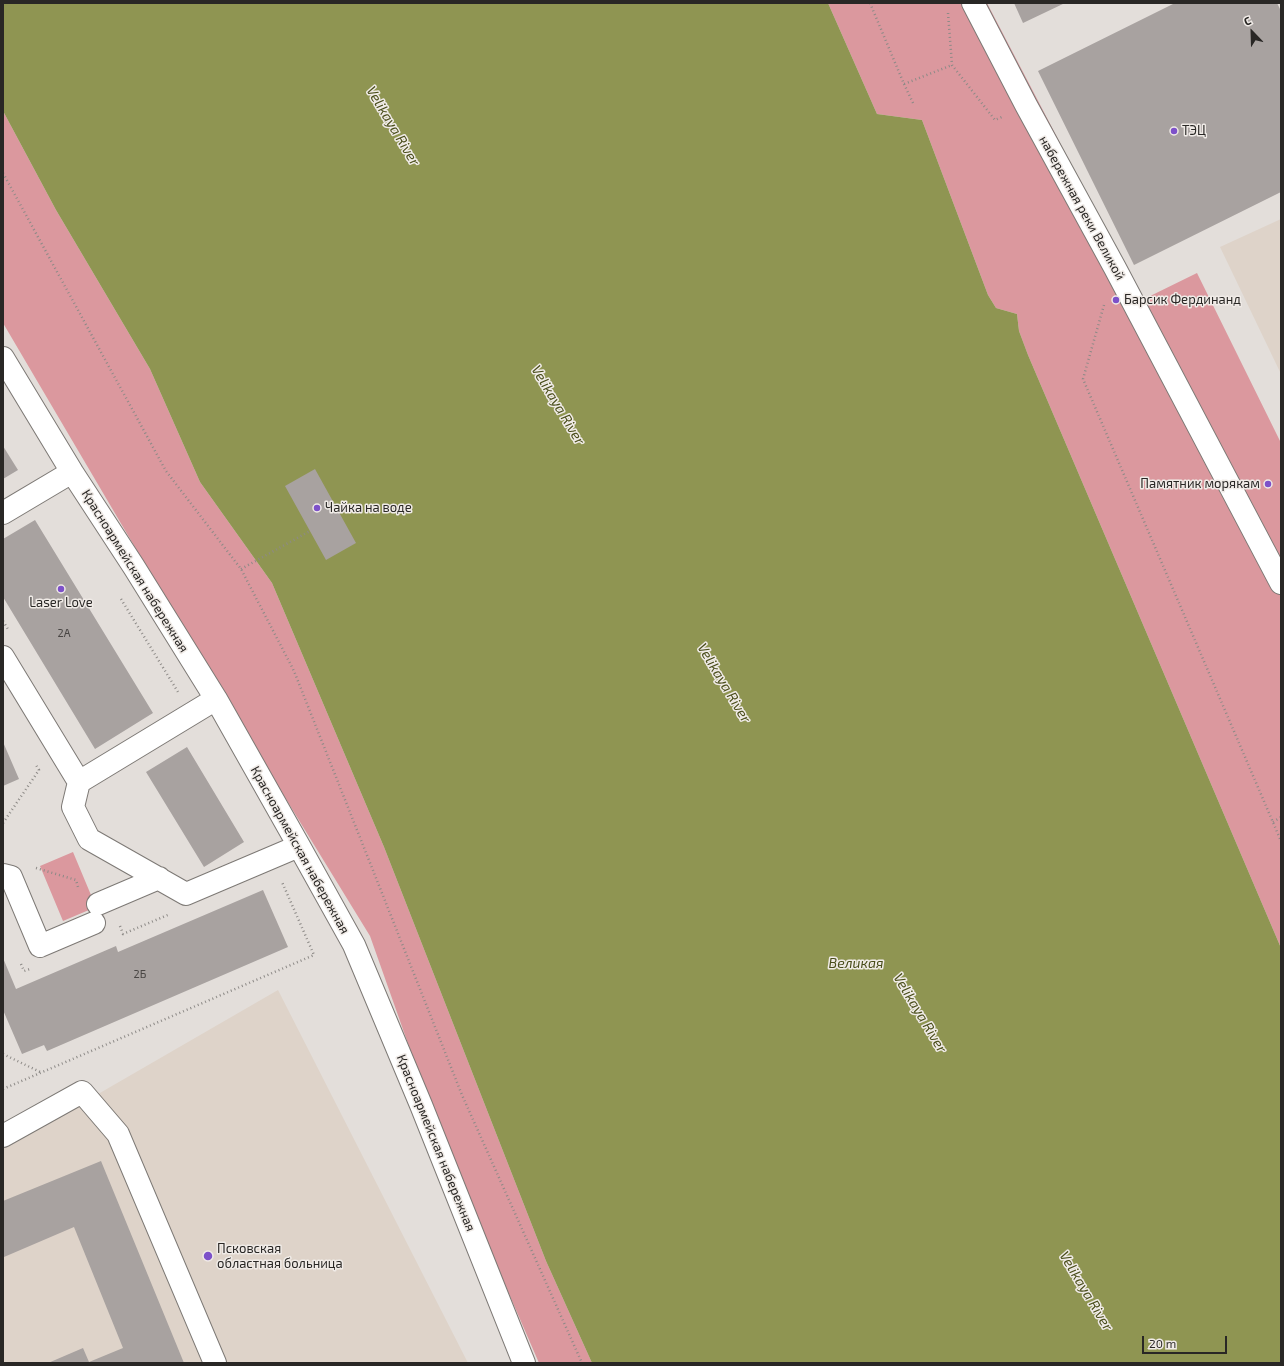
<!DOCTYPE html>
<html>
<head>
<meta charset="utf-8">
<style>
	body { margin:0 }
	#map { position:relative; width:1284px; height:1366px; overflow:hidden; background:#e3deda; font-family:"Exo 2",sans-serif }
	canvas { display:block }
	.frame { position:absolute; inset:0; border:4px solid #292725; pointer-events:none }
	.north { position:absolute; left:1232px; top:12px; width:40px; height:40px; -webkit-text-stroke:3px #f0ebe7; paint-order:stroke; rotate:337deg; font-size:11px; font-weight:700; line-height:16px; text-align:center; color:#292725 }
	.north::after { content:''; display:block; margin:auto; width:14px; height:18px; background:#292725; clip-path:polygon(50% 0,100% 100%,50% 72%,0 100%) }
	.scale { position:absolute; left:1142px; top:1336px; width:85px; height:18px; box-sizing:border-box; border:2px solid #292725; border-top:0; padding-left:5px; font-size:12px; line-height:14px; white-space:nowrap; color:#292725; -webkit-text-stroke:3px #f0ebe7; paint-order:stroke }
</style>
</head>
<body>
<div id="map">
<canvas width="1284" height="1366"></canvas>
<div class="frame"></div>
<div class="north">С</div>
<div class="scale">20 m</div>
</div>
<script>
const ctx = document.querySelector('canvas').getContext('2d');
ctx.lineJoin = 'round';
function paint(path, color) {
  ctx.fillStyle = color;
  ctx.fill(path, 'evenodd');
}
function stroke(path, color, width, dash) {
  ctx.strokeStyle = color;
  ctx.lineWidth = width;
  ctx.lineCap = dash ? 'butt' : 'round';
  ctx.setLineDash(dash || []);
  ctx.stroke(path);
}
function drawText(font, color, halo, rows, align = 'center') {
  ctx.font = font + ' "Exo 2",sans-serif';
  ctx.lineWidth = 3;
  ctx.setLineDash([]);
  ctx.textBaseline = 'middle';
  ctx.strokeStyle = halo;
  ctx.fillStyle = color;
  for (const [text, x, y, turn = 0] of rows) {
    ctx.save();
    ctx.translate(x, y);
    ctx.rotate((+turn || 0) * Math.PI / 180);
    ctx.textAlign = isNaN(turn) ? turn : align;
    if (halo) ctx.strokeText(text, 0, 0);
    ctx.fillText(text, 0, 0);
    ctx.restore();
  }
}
const built = new Path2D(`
	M1281,219V374L1220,247Z
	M278,990L468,1363H3V1149Z`);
const green = new Path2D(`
	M828,3H987L1142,300L1197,273L1281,443V948L1028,355L1019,331L1017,314L996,308L988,295L922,120L877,114Z
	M3,111L56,210L150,369L200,482L272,583L384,847L546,1261L592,1363H539L441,1137L370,936L219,690L3,323Z
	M73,852L96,907L63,921L40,866Z`);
const water = new Path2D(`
	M3,3H828L877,114L922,120L988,295L996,308L1017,314L1019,331L1028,355L1281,948V1363H592L546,1261L384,847L272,583L200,482L150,369L56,210L3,111Z`);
const building = new Path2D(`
	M1014,3H1065L1023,23Z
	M1175,3H1277L1281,11V192L1134,265L1038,71Z
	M3,446L18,470L3,479Z
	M315,469L356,543L326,560L285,486Z
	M35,520L153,713L95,749L3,597V539Z
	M3,742L19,779L3,786Z
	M187,747L244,842L204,867L146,772Z
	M263,890L288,947L47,1051L44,1045L22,1054L3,1010V958L16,989L116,946L118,952Z
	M101,1161L184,1363H48L83,1348L89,1362L123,1348L74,1227L4,1257L3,1255V1201Z`);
const path = new Path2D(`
	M870,3L904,84L952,65
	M948,13L952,65L995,120L1004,116
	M904,84L914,105
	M3,173L166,471L241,569L294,671L462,1095L582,1363
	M1104,305L1083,379L1281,841
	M241,569L310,531
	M121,599L178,692
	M3,621L9,631
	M1273,822L1281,817
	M3,823L39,770L36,765
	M36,868L76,880L78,887
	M120,926L123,934L170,914
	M21,964L24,971L30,969
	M3,1054L40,1072
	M3,1089L314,955L282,882`);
const minor = new Path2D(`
	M973,3L1026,105L1115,268L1281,583
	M3,358L72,472L134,567L216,699L299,846L354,945L421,1105L524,1363
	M3,513L72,472
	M3,657L79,782L216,699
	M79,782L73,807L89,839L186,894L299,846
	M3,875L11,877L40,946L94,923
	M98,904L159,878
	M3,1136L82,1092L118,1134L215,1363`);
const markers = [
	[1174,131,4,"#7d51c9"],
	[1116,300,4,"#7d51c9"],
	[1268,484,4,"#7d51c9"],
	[317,508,4,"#7d51c9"],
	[61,589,4,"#7d51c9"],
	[208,1256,5,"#7d51c9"]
];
const numberNames = [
	["2А",64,633],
	["2Б",140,974]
];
const poiNames = [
	["ТЭЦ",1182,131],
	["Барсик Фердинанд",1124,300],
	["Памятник морякам",1260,484,"right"],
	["Чайка на воде",325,508],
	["Laser Love",61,603,"center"],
	["Псковская",217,1249],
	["областная больница",217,1264]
];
const streetNames = [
	["набережная реки Великой",1082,208,61],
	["Красноармейская набережная",135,571,58],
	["Красноармейская набережная",300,850,61],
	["Красноармейская набережная",436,1143,68]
];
const waterNames = [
	["Velikaya River",393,126,59],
	["Velikaya River",558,405,59],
	["Velikaya River",724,683,59],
	["Великая",856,963],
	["Velikaya River",920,1013,59],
	["Velikaya River",1086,1291,59]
];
paint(built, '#ded3c9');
paint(green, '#db989e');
paint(water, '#8f9552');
paint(building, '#a8a2a0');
stroke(minor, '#7d7975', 24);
stroke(path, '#8d8a87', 2.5, [1, 3]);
stroke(minor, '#fff', 22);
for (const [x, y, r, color] of markers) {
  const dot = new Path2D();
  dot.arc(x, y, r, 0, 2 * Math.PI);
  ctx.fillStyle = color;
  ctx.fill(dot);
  stroke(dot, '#f0ebe7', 1.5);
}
drawText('11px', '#494644', null, numberNames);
drawText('13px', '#292725', '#f0ebe7', poiNames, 'left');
drawText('13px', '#292725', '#f0ebe7', streetNames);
drawText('italic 14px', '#494d1a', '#f0ebe7', waterNames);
</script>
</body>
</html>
